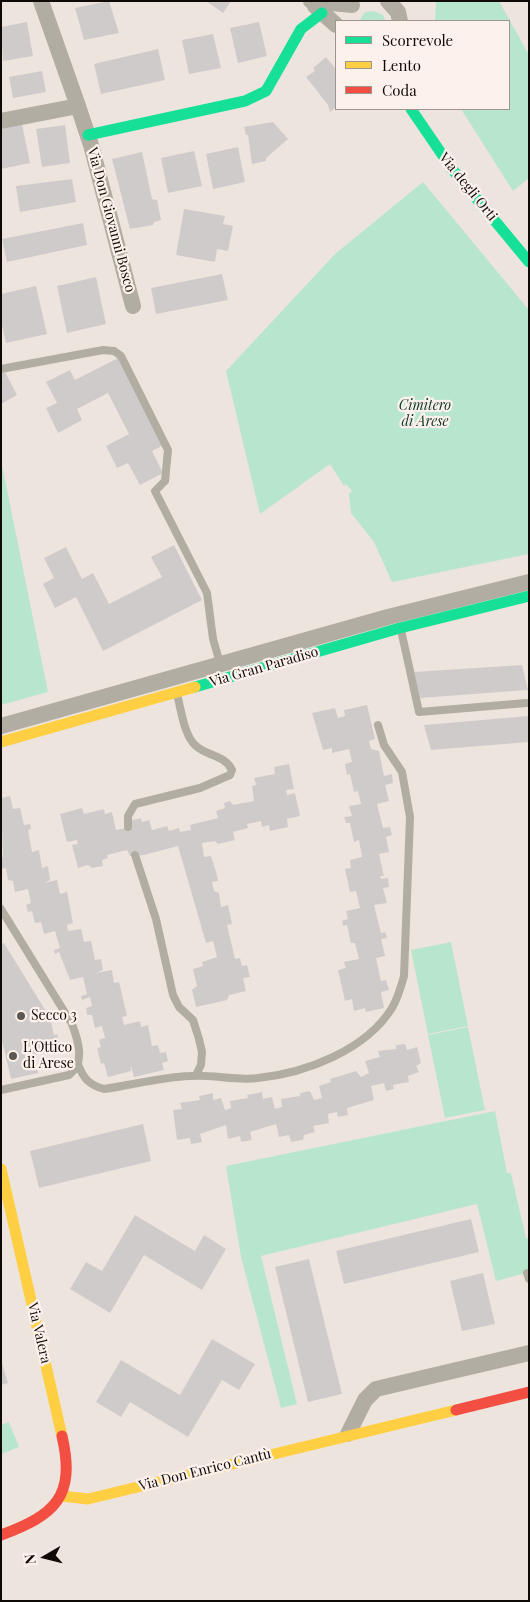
<!DOCTYPE html>
<html>
<head>
<meta charset="utf-8">
<style>
	body { margin:0 }
	#map { position:relative; width:530px; height:1602px; overflow:hidden; background:#eee4de; font-family:"Playfair Display",serif }
	canvas { display:block }
	.frame { position:absolute; inset:0; border:2px solid #100a07; pointer-events:none }
	.legend { position:absolute; left:335px; top:20px; width:175px; height:90px; box-sizing:border-box; background:#fdf2eb; border:1px solid #9e9590; margin:0; padding:6px 9px; list-style:none; font-size:15px; color:#100a07 }
	.legend li { display:flex; align-items:center; gap:10px; height:25px }
	.legend b { width:25px; border:1px solid #9e9590 }
	.north { position:absolute; left:20px; top:1532px; width:50px; height:50px; -webkit-text-stroke:4px #fdf2eb; paint-order:stroke; rotate:262deg; font-size:14px; font-weight:700; line-height:20px; text-align:center; color:#100a07 }
	.north::after { content:''; display:block; margin:auto; width:18px; height:22px; background:#100a07; clip-path:polygon(50% 0,100% 100%,50% 72%,0 100%) }
</style>
</head>
<body>
<div id="map">
<canvas width="530" height="1602"></canvas>
<div class="frame"></div>
<ul class="legend">
<li><b style="height:6px;background:#16e098"></b>Scorrevole</li>
<li><b style="height:6px;background:#ffcf43"></b>Lento</li>
<li><b style="height:6px;background:#f24e42"></b>Coda</li>
</ul>
<div class="north">N</div>
</div>
<script>
const ctx = document.querySelector('canvas').getContext('2d');
ctx.lineJoin = 'round';
function paint(path, color) {
  ctx.fillStyle = color;
  ctx.fill(path, 'evenodd');
}
function stroke(path, color, width, dash) {
  ctx.strokeStyle = color;
  ctx.lineWidth = width;
  ctx.lineCap = dash ? 'butt' : 'round';
  ctx.setLineDash(dash || []);
  ctx.stroke(path);
}
function drawText(font, color, halo, rows, align = 'center') {
  ctx.font = font + ' "Playfair Display",serif';
  ctx.lineWidth = 4.5;
  ctx.setLineDash([]);
  ctx.textBaseline = 'middle';
  ctx.strokeStyle = halo;
  ctx.fillStyle = color;
  for (const [text, x, y, turn = 0] of rows) {
    ctx.save();
    ctx.translate(x, y);
    ctx.rotate((+turn || 0) * Math.PI / 180);
    ctx.textAlign = isNaN(turn) ? turn : align;
    if (halo) ctx.strokeText(text, 0, 0);
    ctx.fillText(text, 0, 0);
    ctx.restore();
  }
}
const green = new Path2D(`
	M436,1H499L529,55V178L513,191L461,109H509V21H435Z
	M374,11L383,15L385,21H359L365,12Z
	M423,182L529,310V554L392,582L374,542L351,513L349,494L352,491L346,484L344,486L330,464L260,514L226,371L335,254Z
	M1,460L48,692L1,705Z
	M451,942L468,1026L428,1034L411,950Z
	M468,1027L485,1110L445,1118L428,1035Z
	M495,1111L507,1173H511L526,1238H529V1272L496,1281L477,1204L261,1256L297,1404L281,1408L241,1257L226,1166Z
	M9,1422L19,1447L1,1454V1425Z`);
const building = new Path2D(`
	M109,1L119,33L84,40L75,8Z
	M206,1H231L223,13Z
	M27,22L33,56L3,61L1,27Z
	M259,22L267,56L238,63L230,28Z
	M213,34L221,68L189,74L182,40Z
	M158,49L165,80L101,94L94,64Z
	M326,57L336,69V107L330,112L328,105L306,77L315,71L313,68Z
	M42,71L46,92L13,98L9,77Z
	M273,122L288,139L266,158V161L252,164L248,135H246L244,127Z
	M22,124L30,163L1,169V129Z
	M65,125L70,163L42,167L36,129Z
	M238,147L245,182L213,189L206,154Z
	M194,151L202,186L168,193L161,158Z
	M142,152L152,199L157,200L161,220L154,222L153,225L130,229L112,159Z
	M72,179L76,202L20,212L16,186Z
	M184,209L225,216L223,224L233,226L228,251L217,249L215,262L176,255Z
	M83,223L87,245L7,262L2,239Z
	M222,274L228,300L156,314L151,288Z
	M96,277L106,324L67,333L57,286Z
	M36,286L47,334L6,343L1,321V294Z
	M118,358L162,446L152,451L163,473L140,485L128,463L117,468L106,446L129,434L108,393L77,409L82,420L58,433L46,408L57,403L46,382L70,370L75,380Z
	M5,372L17,395L1,404V374Z
	M174,545L202,600L103,651L76,597L55,608L43,584L54,578L44,558L66,547L82,579L93,573L109,604L162,577L151,557Z
	M522,665L528,690L420,698L414,672Z
	M367,705L375,739L369,741L371,749L379,751L384,776L392,774L393,783L385,785L389,801L377,804L383,828L390,827L392,835L386,837L389,852L379,854L384,876H380L381,879L388,878L389,887L383,888L387,903L374,905L381,933L385,932L387,938L381,939L385,956L376,958L381,981L386,980L389,990L381,992L384,1008L366,1012L365,1008L354,1011L352,999L345,1001L338,970L346,968L344,962L359,959L355,943H351L347,925L343,926L342,921L348,919L346,911L360,908L356,891L350,892L345,869L351,868L350,860L362,857L359,840L354,842L350,823H346L344,817L352,816L349,806L361,804L358,791L354,792L350,774L347,775L345,764L352,762L349,749L332,753V748L323,750L312,713L335,708L338,718L345,716L344,710Z
	M529,716V742L431,750L424,725Z
	M289,764L294,789L286,790L287,795L295,793L300,816L287,819L288,827L270,831L269,825L262,827L261,821L247,824L248,828L233,832L235,840L218,844L215,841L202,843L204,857L211,856L217,875L218,881L212,882L214,891L219,893L221,907L228,905L232,924L227,925L235,959L240,958L242,966L247,965L250,977L243,978L246,991L229,995L227,1000L196,1007L192,990L197,986L193,969L203,966L202,962L217,957L213,941L206,943L178,846L144,855L130,856L127,850L107,855L108,858L102,860L103,866L92,868L88,865L78,868L72,845L78,844L77,840L67,842L60,814L82,808L84,814L104,809L105,814L112,812L116,830L130,827L129,821L141,818L142,822L149,820L152,830L167,826L169,831L179,828L180,832L191,830L190,825L218,818L216,811L225,808L224,803L230,801L233,805L254,801L252,786L256,785L254,778L275,774L274,767Z
	M10,796L13,809L20,808L24,825L30,824L31,829L28,830L32,852L39,850L42,868L48,866L50,880L44,883L57,880L60,894L67,892L73,923L67,925L68,931L81,929L84,942L91,941L95,960L101,959L103,970L96,973L112,970L114,983L119,982L127,1016L122,1017L124,1025L140,1021L141,1027L148,1025L152,1046L158,1045L160,1053L166,1052L168,1061L162,1063L164,1070L134,1077L131,1066V1071L108,1077L104,1063L101,1064L97,1048L101,1047L99,1040L105,1038L102,1026L95,1028L92,1015H87L86,1008L92,1006L90,997L82,1000L81,996L87,994L83,977L70,980L59,952L55,954L54,950L60,948L55,931L44,934L41,922L35,923L32,911L28,912L26,905L31,903L28,889L15,892L13,881L8,880L6,868L1,869V857H3L1,798Z
	M4,943L50,1018L54,1035L57,1034L60,1049L34,1055L38,1073L11,1079L1,1036V944Z
	M405,1044L407,1050L417,1047L421,1063L416,1066L419,1072L408,1076L409,1082L393,1085L394,1089L386,1091L384,1083L371,1086L374,1100L347,1108L348,1115L338,1117L337,1112L328,1114L329,1123L313,1126L315,1132L304,1135L303,1140L291,1142L289,1135L279,1137L276,1124L250,1132L252,1140L241,1142L240,1136L228,1139L226,1125L200,1134L202,1142L191,1144L190,1138L177,1140L173,1110L182,1109L180,1103L200,1100L199,1096L213,1093V1100L221,1098L225,1110L231,1108L230,1101L248,1098L247,1095L262,1092L263,1099L272,1097L275,1109L282,1107L281,1099L300,1096V1093L310,1091L314,1100L322,1098L319,1086L331,1082L330,1079L356,1071L361,1077L369,1073L365,1061L380,1057L378,1051L396,1049V1045Z
	M143,1124L151,1161L39,1188L30,1151Z
	M135,1215L195,1251L204,1235L226,1249L202,1290L144,1255L110,1313L70,1289L86,1262L102,1271Z
	M471,1219L479,1252L344,1284L336,1251Z
	M309,1259L342,1394L308,1402L275,1267Z
	M483,1273L495,1324L462,1331L450,1281Z
	M212,1339L255,1364L239,1390L222,1380L188,1437L130,1402L121,1417L96,1402L121,1360L180,1395Z
	M1,1360L8,1383L1,1385Z`);
const lane = new Path2D(`
	M1,369L103,350L114,351L121,356L168,450L165,481L155,491L207,593L213,639L220,663
	M401,630L419,712L526,703
	M128,827V816L135,804L200,788L230,775L232,770C225,755 207,756 196,746C184,736 181,709 177,694
	M135,855L156,919L173,995L179,1007L193,1020L199,1039L202,1052L201,1065L196,1075
	M1,909L72,1024C78,1040 86,1063 69,1075L1,1090
	M78,1064C83,1078 89,1085 104,1089C133,1085 161,1077 190,1076C213,1074 235,1081 258,1078C306,1073 366,1050 392,1008C398,998 401,987 404,976L410,817L402,772L384,745L378,725
	M527,1273L529,1279`);
const street = new Path2D(`
	M311,1L352,5
	M388,1L398,12L400,21
	M315,6L336,25
	M78,106L91,145L133,306
	M1,121L78,106L41,1
	M1,726L388,617L529,582
	M348,1434L365,1400L376,1389L529,1353`);
const fast = new Path2D(`
	M411,109L452,169L529,262
	M88,135L245,101L266,91L301,29L322,13
	M195,687L400,628L529,596`);
const slow = new Path2D(`
	M1,742L195,687
	M1,1169L62,1436
	M61,1496L88,1499L456,1410`);
const jam = new Path2D(`
	M456,1410L529,1392
	M1,1535C55,1515 76,1497 62,1436`);
const markers = [
	[21,1016,5,"#5e5652"],
	[13,1056,5,"#5e5652"]
];
const streetNames = [
	["Via degli Orti",468,187,51],
	["Via Don Giovanni Bosco",111,220,75],
	["Via Gran Paradiso",264,667,-16],
	["Via Valera",39,1333,77],
	["Via Don Enrico Cantù",205,1470,-14]
];
const parkNames = [
	["Cimitero",425,406],
	["di Arese",425,422]
];
const poiNames = [
	["Secco 3",31,1016],
	["L'Ottico",23,1048],
	["di Arese",23,1064]
];
paint(green, '#b8e6cc');
paint(building, '#d0cbcb');
stroke(lane, '#b2ada2', 8);
stroke(street, '#b2ada2', 16);
stroke(fast, '#16e098', 11);
stroke(slow, '#ffcf43', 11);
stroke(jam, '#f24e42', 11);
for (const [x, y, r, color] of markers) {
  const dot = new Path2D();
  dot.arc(x, y, r, 0, 2 * Math.PI);
  ctx.fillStyle = color;
  ctx.fill(dot);
  stroke(dot, '#fdf2eb', 2);
}
drawText('14px', '#100a07', '#fdf2eb', streetNames);
drawText('italic 14px', '#093525', '#fdf2eb', parkNames);
drawText('14px', '#100a07', '#fdf2eb', poiNames, 'left');
</script>
</body>
</html>
